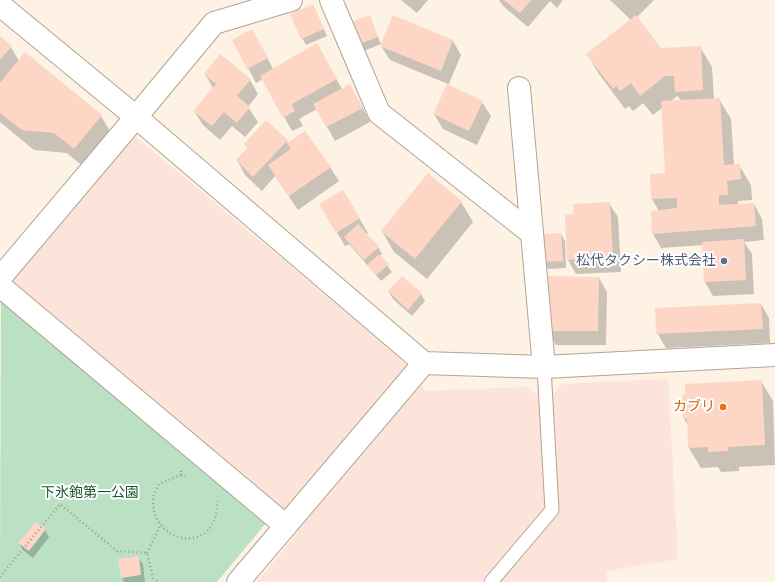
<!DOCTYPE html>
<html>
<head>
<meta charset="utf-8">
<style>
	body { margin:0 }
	canvas { display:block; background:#fdf2e4 }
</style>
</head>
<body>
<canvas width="775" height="582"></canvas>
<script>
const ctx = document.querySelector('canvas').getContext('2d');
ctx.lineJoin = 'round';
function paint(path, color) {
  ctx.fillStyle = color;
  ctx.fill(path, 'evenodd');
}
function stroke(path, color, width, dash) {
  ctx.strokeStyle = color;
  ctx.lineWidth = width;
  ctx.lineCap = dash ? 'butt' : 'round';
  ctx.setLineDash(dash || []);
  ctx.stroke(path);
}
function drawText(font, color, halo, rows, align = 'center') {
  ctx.font = font + ' "Work Sans","Noto Sans JP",sans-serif';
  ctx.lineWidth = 4;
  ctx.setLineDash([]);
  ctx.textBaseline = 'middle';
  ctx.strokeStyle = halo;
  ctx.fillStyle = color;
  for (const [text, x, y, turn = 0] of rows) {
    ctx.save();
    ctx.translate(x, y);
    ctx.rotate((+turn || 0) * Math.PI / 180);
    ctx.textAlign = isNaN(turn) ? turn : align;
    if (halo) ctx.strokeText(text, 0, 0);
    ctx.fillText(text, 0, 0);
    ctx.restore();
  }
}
const commercial = new Path2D(`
	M135,136L397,355L426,391L528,387L535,393L554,392L562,384L668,379L678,559L606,571L607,582H257L299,531L5,286Z`);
const green = new Path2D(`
	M1,302L266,523L217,582H0Z`);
const shadow = new Path2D(`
	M401,0H428L417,13Z
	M499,0H563L557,8L550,1L528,27L503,6Z
	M610,0H654L637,17L661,49L700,47L712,67L714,99H719L731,119L734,165H739L751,185L752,200L738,201V206L754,204L762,219L764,240L744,242L752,254L754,294L713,296L705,282L703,245L661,248L653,234L659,211L652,199L666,174L662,108L653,115L643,103L633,111L629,106L625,109L599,74L587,54L631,20ZM677,96L682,101L670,102Z
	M313,5L327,36L306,45L302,38Z
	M369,16L381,44L364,51L360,44Z
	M393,17L453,41L461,55L448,86L482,102L491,116L477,145L443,129L434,114L448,84L390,60L381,46Z
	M0,38L11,47L19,61L25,54L101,116L113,136L86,169L67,153L34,150L0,122Z
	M260,44L273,69L325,59L342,89L358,99L370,122L335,141L317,109L299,119L303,126L292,131L263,79L256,83L248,68Z
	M205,74L250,80L258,94L248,107L258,122L245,137L232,126L220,140L203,125L194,111L213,88Z
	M287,141L288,143L330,167L339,181L298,210L275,176L262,191L245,175L237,160L248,148L245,144Z
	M343,191L368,233L366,234L378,247L382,254L380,256L392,272L381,281L349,244L345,246L320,204Z
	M461,202L473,222L427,279L394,252L382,231Z
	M609,203L618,217L621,272L576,274L568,260L575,215Z
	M561,234L565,241L566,268L548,269L544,262Z
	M402,277L421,294L425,301L412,316L393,299L389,292Z
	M599,278L607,292L606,345H556L548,330Z
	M761,304L769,318L770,343L666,348L657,333Z
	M761,381L773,401L775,465L739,467V471L721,472L718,467L701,468L689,448L688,425L684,419Z
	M45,530L49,537L33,558L23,550L19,543Z
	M138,557L143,564L145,582H124L122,578L120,559Z`);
const building = new Path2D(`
	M504,0H531L520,13Z
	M313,4L324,29L301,39L290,14Z
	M370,15L378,37L359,44L351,22Z
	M393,15L453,40L441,71L380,46Z
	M636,15L661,48L701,46L703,90L675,92L674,76H665L640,96L631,83L620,91L616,86L613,89L586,54Z
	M252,29L268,58L247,69L232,40Z
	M0,36L12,46L0,60Z
	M317,43L337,79L292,104L295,111L283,118L260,76Z
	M25,52L102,115L74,149L54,133L22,130L0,113V83Z
	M220,54L251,79L237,96L250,107L237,123L224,112L212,126L193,111L216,84L204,74Z
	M350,84L363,108L326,127L313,104Z
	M447,84L483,101L469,131L433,114Z
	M720,98L724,165L740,164L741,179L727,181L728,195H719V205L754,203L756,226L652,234L651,211L677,208V198L651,199L650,174L665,173L661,101Z
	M266,120L288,140L253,177L236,160L248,147L244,144Z
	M305,131L331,167L289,196L268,165L291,149L287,143Z
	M428,173L462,201L415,259L381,231Z
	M343,190L360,218L336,233L319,204Z
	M610,202L613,258L567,260L565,215L574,214L573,204Z
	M358,224L379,247L364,260L344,237Z
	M561,233L563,261L543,262L541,234Z
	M744,239L746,280L704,282L702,242Z
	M379,254L389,264L376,275L367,265Z
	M402,276L422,293L408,310L388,291Z
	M548,276L599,277L598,331H547Z
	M761,303L763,329L656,334L655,308Z
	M762,380L765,445L728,447V451L708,452V447L688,448L687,419H683L682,395H685V384Z
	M36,522L46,529L29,551L18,543Z
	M139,556L141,575L121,578L118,559Z`);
const path = new Path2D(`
	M181,471V475L188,477
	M181,475L159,484C157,489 153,494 153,499C151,546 219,556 217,501
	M147,553L161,524
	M0,577L60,504L117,551L147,553L153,578L158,582`);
const lane = new Path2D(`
	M491,582L552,510L544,367`);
const street = new Path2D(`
	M331,0L379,113L530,232
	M0,5L136,117L214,23L291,0
	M519,88L544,367
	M0,278L136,117L424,363L238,582
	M0,286L286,526
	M424,363L544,367L775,355`);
const markers = [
	[724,261,4,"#5c6f8a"],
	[723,407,4,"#e8710a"]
];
const serviceNames = [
	["松代タクシー株式会社",716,261]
];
const foodNames = [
	["カブリ",715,407]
];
const parkNames = [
	["下氷鉋第一公園",90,493]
];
paint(commercial, '#fce4da');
paint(green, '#bae1c3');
paint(shadow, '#0003');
paint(building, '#fdd6c5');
stroke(lane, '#b2a595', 15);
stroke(street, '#b2a595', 24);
stroke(path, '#a39a90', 2.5, [1, 3]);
stroke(lane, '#fff', 13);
stroke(street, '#fff', 22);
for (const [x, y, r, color] of markers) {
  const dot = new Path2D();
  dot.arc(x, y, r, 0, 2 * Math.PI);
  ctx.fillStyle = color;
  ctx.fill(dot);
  stroke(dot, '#fff', 1.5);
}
drawText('14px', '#4e5e75', '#fff', serviceNames, 'right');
drawText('14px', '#c56008', '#fff', foodNames, 'right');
drawText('14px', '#17542e', '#fff', parkNames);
</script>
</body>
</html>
